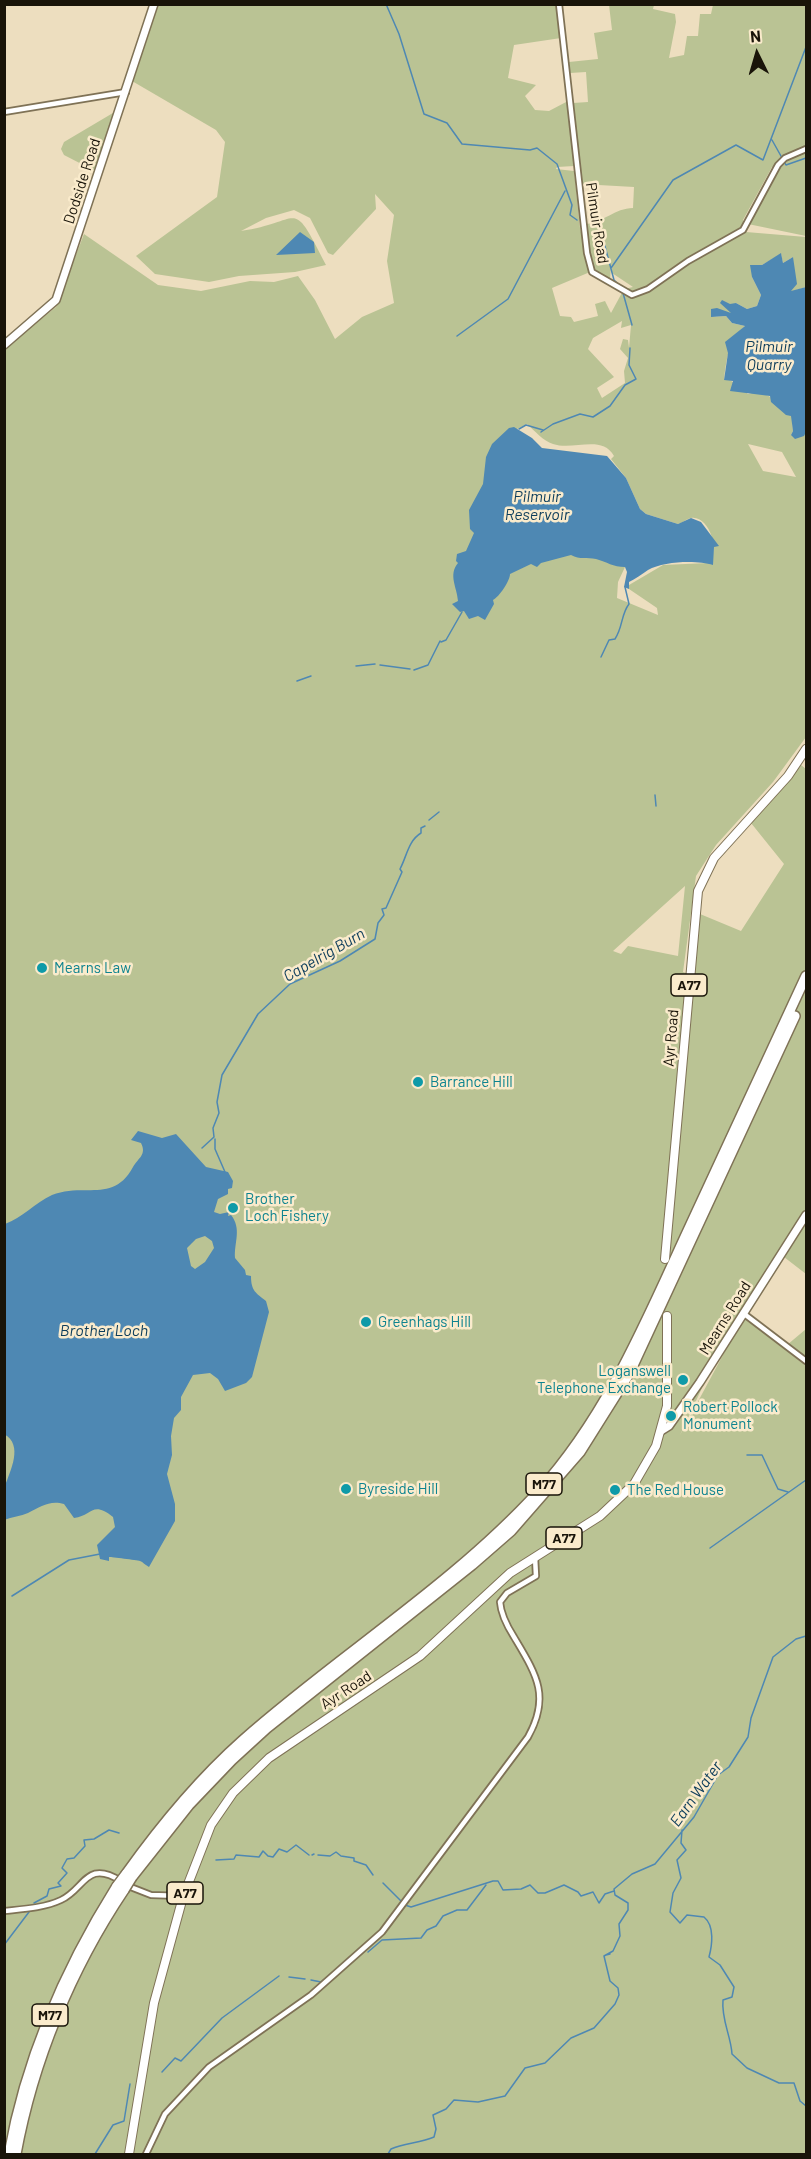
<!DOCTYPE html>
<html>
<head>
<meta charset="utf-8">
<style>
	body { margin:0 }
	#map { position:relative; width:811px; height:2159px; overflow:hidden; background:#eddebf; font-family:Barlow,sans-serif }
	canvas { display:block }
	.frame { position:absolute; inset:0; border:6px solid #191409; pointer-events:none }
	.north { position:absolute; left:727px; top:24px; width:60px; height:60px; -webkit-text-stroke:4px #faebcc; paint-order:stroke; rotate:355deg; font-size:16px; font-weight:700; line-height:24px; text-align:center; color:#191409 }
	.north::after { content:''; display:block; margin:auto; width:21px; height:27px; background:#191409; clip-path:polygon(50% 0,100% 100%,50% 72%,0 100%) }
</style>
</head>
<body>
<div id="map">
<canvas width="811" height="2159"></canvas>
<div class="frame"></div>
<div class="north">N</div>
</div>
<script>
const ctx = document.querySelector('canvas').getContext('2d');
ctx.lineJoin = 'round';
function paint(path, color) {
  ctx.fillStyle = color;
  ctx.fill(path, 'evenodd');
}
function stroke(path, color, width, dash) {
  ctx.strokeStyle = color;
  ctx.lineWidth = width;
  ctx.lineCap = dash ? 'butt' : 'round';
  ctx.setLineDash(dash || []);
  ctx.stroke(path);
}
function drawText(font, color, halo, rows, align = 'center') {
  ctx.font = font + ' Barlow,sans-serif';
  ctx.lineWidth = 5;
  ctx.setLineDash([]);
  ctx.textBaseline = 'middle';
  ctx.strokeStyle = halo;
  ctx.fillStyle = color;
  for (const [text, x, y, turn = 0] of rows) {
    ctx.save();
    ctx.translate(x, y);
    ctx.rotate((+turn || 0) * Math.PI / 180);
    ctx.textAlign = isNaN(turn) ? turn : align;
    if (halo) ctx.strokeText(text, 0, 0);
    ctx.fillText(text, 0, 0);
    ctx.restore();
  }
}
const green = new Path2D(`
	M158,5H557L561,38L514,45L508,78L536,85L525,96L535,110L549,111L568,101L574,166L557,167L556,169L574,171L580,228L590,272L552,288L560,316L571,317L574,322L598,316L595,304L605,301L611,313L624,289L633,287L612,273L611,265L610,280L593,268L585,224C603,223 615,208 633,208L634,187L581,184L573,103L588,102L586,72L570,73L569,62L598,59L594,33L612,30L609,5H654L653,9L675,14L676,22L669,58L684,55L687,36H698L700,14H711L713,5H806V236L748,224L775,171L772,167L743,220L746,232L806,237V287L790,292L793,257L783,263L781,254L762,265L752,277L761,295L757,306L747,309L736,303L732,313L711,317L726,316L732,323L745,326C729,338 726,361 724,380H730L748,394C767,388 779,404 792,416L793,431L791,435L806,432V737L773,782L716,845L696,876L683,972L693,975L700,914L741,931L784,864L751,823L801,765L806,769V1211L731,1326L680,1435L745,1314L787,1345L806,1329V2154H5V340L20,336L56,307L84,234L158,285L201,291L250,281L274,282L298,276L315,300L335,339L362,317L394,303L387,261L394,215L375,194L376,209L333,255L328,253L310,218L294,210L266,218L241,231C304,222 290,195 326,265L295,272L239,276L209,282L155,274L136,256L217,197L225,142L216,130L132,81ZM622,321L621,328L631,325L629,348L628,340L623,339L620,349L628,358L624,371L625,383L602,398L597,388L614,377L588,349L593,338ZM527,424C535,431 543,441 553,444C573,451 602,434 614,456L611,459L626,478L640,509L646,514L678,524C683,523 686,519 691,518C709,515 721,551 708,563L663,565L629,585V589L657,608L658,615L617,598L618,582L625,567L511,432ZM748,444L782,452L796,477L763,471ZM685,886L678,956L628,946L621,954L613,951Z
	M118,110L97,172L64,155L61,149L64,142Z
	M806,1220V1274L784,1257Z`);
const water = new Path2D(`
	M300,232L314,242L315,253L276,255Z
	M781,253L783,263L793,257L797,284L791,291L806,287V432L804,436L795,439L791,435L793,431L791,416L786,415L771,402L770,396L730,391L733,381L724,380L728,353L725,342L745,326L732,323L726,316L711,317V309L717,308L731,313L720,303L722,300L730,304L736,303L747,309L757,306L761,295L752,277L750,265H762Z
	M514,427L532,438L542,448L607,456L626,478L640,509L646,514L678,524L691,518L701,522L719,546L714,547L713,565C697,560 664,561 648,570C642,574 635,579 629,582V589L624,587L627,572L625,567C613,567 607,562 596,559C587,557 580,560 571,555L541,563L537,567L531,564L510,574C510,581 499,597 493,600L494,604L485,620L478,616L469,619L464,611L460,612L452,604L458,601C457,587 448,575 458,563L456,561L457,554L466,551L474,533L470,529L469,510L483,484L486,457L492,444L509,428Z
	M138,1131L162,1138L176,1134L206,1167L228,1172L233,1181L232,1188L228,1189V1194L218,1199L214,1212L220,1214L229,1212L228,1216L231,1215C242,1229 234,1242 235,1258L245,1270L246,1275L251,1276C251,1291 256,1293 266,1301L269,1312L252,1377L246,1383L225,1391L218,1379L210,1373L193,1375L181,1397V1410L174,1418L171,1436L172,1455L167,1474L175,1504V1521L149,1567C145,1565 143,1562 140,1561C137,1560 111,1557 109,1557V1561L100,1559L97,1545L115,1527L113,1517C92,1500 92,1516 74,1518L64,1504C49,1500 41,1507 28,1513C21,1516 12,1517 4,1520C4,1510 2,1496 5,1486C10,1471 24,1445 4,1434L5,1224C22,1218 35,1203 52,1195C84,1182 113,1204 133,1167C138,1158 147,1155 141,1143L131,1140ZM205,1236L212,1241L214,1248L205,1262L195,1269L191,1266L187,1248L196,1239Z`);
const stream = new Path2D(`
	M386,4L399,34L424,114L447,123L462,144L530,150L537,148L557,164L572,205L570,215L577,220
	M772,140L786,165L806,158
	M603,239L614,280L620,286
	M611,268L673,180L736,145L763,160L806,47
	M623,293L632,325
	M457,336L508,299L565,191
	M519,429L526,425L543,430
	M541,432L553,424L580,414L593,417L610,406L625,385L636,379L629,365L630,348
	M441,642L446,640L462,612
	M601,657L609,640L615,639C623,627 621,614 629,604L625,587
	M380,665L410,669
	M356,666L375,664
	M414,670L428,665L440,641
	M297,681L311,676
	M655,795L656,806
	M429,820L439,812
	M215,1139V1149L225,1172
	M202,1148L214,1137L213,1128L219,1113L217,1102L222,1075L258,1014L290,984L340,961L375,939L378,923L384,915L382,909L386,908L402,872L400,869C407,856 408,841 421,833V828L425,826
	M747,1455H762L778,1489L788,1492
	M710,1548L806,1480
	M12,1596L69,1560L100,1554
	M682,1830L681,1843L686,1850L677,1860L681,1878L673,1893L670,1912L680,1923L687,1915L704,1917C715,1926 712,1946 709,1957L720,1965L734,1987L732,1997L723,2000C721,2019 731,2036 732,2054L747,2068L779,2083H794L800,2101L806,2106
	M312,1855L314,1854
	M318,1855L330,1856L336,1852L341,1856L354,1858V1861L366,1865L373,1875
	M216,1860L234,1859L236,1855L259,1857L263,1851L268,1856L273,1857L279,1849L287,1852L296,1845L309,1855
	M383,1883L401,1901
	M34,1903L47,1896L49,1889L61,1886L58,1883L67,1873L62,1868L67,1859L74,1858L85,1846L84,1840L94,1839L109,1830L119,1833
	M405,1905L411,1907L493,1881H498L503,1890L521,1889L530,1885L538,1893H545L564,1885L578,1892L581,1896L593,1892L599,1903L605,1894L614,1891
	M4,1945L29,1912
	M368,1952L382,1940L421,1938L427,1930L436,1926L443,1916L457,1910H467L486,1885
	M606,1955L610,1954
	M289,1977L305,1979
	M311,1980L321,1982L338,1968
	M162,2072L175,2058L181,2061L222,2018L279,1976
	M95,2154L113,2125L124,2121L130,2084
	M388,2154L391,2149C404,2143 420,2143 434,2137L436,2129L433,2115L446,2109L454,2100L478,2102L505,2096L525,2068L545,2063L571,2038L594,2028L615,2004L619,1995L618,1988L610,1981L604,1956L613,1951L620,1936L619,1924L628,1910V1903L615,1895L614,1889L632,1874L655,1864L694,1817L718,1775L729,1767L748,1737L751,1718L773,1657L796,1639L806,1636`);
const street = new Path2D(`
	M559,4L587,253L592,272L632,295L648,289L688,261L743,230L778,165L785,158L806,149
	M4,112L126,92
	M743,1313L806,1361
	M128,1886L151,1895L183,1896
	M4,1911C23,1909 44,1908 61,1900C85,1889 86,1859 121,1881
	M146,2154L165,2114L209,2067L311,1995L382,1932L528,1737C551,1696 536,1674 514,1637C507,1626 501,1615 500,1602L507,1593L536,1576L535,1557`);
const secondary = new Path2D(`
	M4,345L56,300L154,4
	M661,1431L669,1426L700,1382L806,1215`);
const primary = new Path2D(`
	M665,1259L698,891L714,858L788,776L806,749
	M129,2154L154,2003L183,1897L211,1825L233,1793L269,1758L420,1656L510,1573L600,1516L634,1484L656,1446L667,1406V1316`);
const highway = new Path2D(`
	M126,1874C161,1825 198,1780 243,1740C339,1655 452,1586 539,1491C606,1417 644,1326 685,1237C725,1150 766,1063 806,976
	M132,1877L189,1805L232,1760L267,1728L472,1565L511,1531L580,1452L629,1374L795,1016
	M9,2154C26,2058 65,1969 117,1886
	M16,2154C33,2061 71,1969 124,1890`);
const highwayBridge = new Path2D(`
	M117,1886L126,1874
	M124,1890L132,1877`);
const markers = [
	[42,968,6,"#0f9aa8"],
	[418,1082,6,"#0f9aa8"],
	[233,1208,6,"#0f9aa8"],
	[366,1322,6,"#0f9aa8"],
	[683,1380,6,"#0f9aa8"],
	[671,1416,6,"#0f9aa8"],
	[346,1489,6,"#0f9aa8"],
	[615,1490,6,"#0f9aa8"]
];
const shields = [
	[689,985,36],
	[544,1484,36],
	[564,1538,36],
	[185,1893,36],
	[50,2015,36]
];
const shieldNames = [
	["A77",689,985],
	["M77",544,1484],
	["A77",564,1538],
	["A77",185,1893],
	["M77",50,2015]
];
const streetNames = [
	["Dodside Road",82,181,-72],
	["Pilmuir Road",597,223,81],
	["Ayr Road",671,1038,-85],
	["Mearns Road",725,1318,-58],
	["Ayr Road",346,1690,-33]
];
const cultureNames = [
	["Mearns Law",54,968],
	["Barrance Hill",430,1082],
	["Brother",245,1199],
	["Loch Fishery",245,1216],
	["Greenhags Hill",378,1322],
	["Loganswell",671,1371,"right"],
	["Telephone Exchange",671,1388,"right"],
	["Robert Pollock",683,1407],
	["Monument",683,1424],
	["Byreside Hill",358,1489],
	["The Red House",627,1490]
];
const waterNames = [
	["Pilmuir",769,347],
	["Quarry",769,365],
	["Pilmuir",537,497],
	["Reservoir",537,515],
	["Capelrig Burn",324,955,-30],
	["Brother Loch",104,1331],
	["Earn Water",696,1794,-54]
];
paint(green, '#bac394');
paint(water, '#4e88b3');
stroke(stream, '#4e88b3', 1.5);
stroke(street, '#7f7256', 8);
stroke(secondary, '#7f7256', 10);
stroke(primary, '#7f7256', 10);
stroke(highway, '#7f7256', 12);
stroke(street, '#fff', 4.5);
stroke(secondary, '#fff', 7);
stroke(primary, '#fff', 8);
stroke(highway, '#fff', 9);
stroke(highwayBridge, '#7f7256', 12, []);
stroke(highwayBridge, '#fff', 9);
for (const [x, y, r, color] of markers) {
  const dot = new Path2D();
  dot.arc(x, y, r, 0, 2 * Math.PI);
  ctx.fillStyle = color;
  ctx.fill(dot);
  stroke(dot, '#faebcc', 2);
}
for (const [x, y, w] of shields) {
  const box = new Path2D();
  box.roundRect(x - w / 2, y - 11, w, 22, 4.5);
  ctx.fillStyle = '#faebcc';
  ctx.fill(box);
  stroke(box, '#191409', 1.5);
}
drawText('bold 14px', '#191409', null, shieldNames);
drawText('15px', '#191409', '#faebcc', streetNames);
drawText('15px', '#0d838f', '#faebcc', cultureNames, 'left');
drawText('italic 16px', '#0d3d5b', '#faebcc', waterNames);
</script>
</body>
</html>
